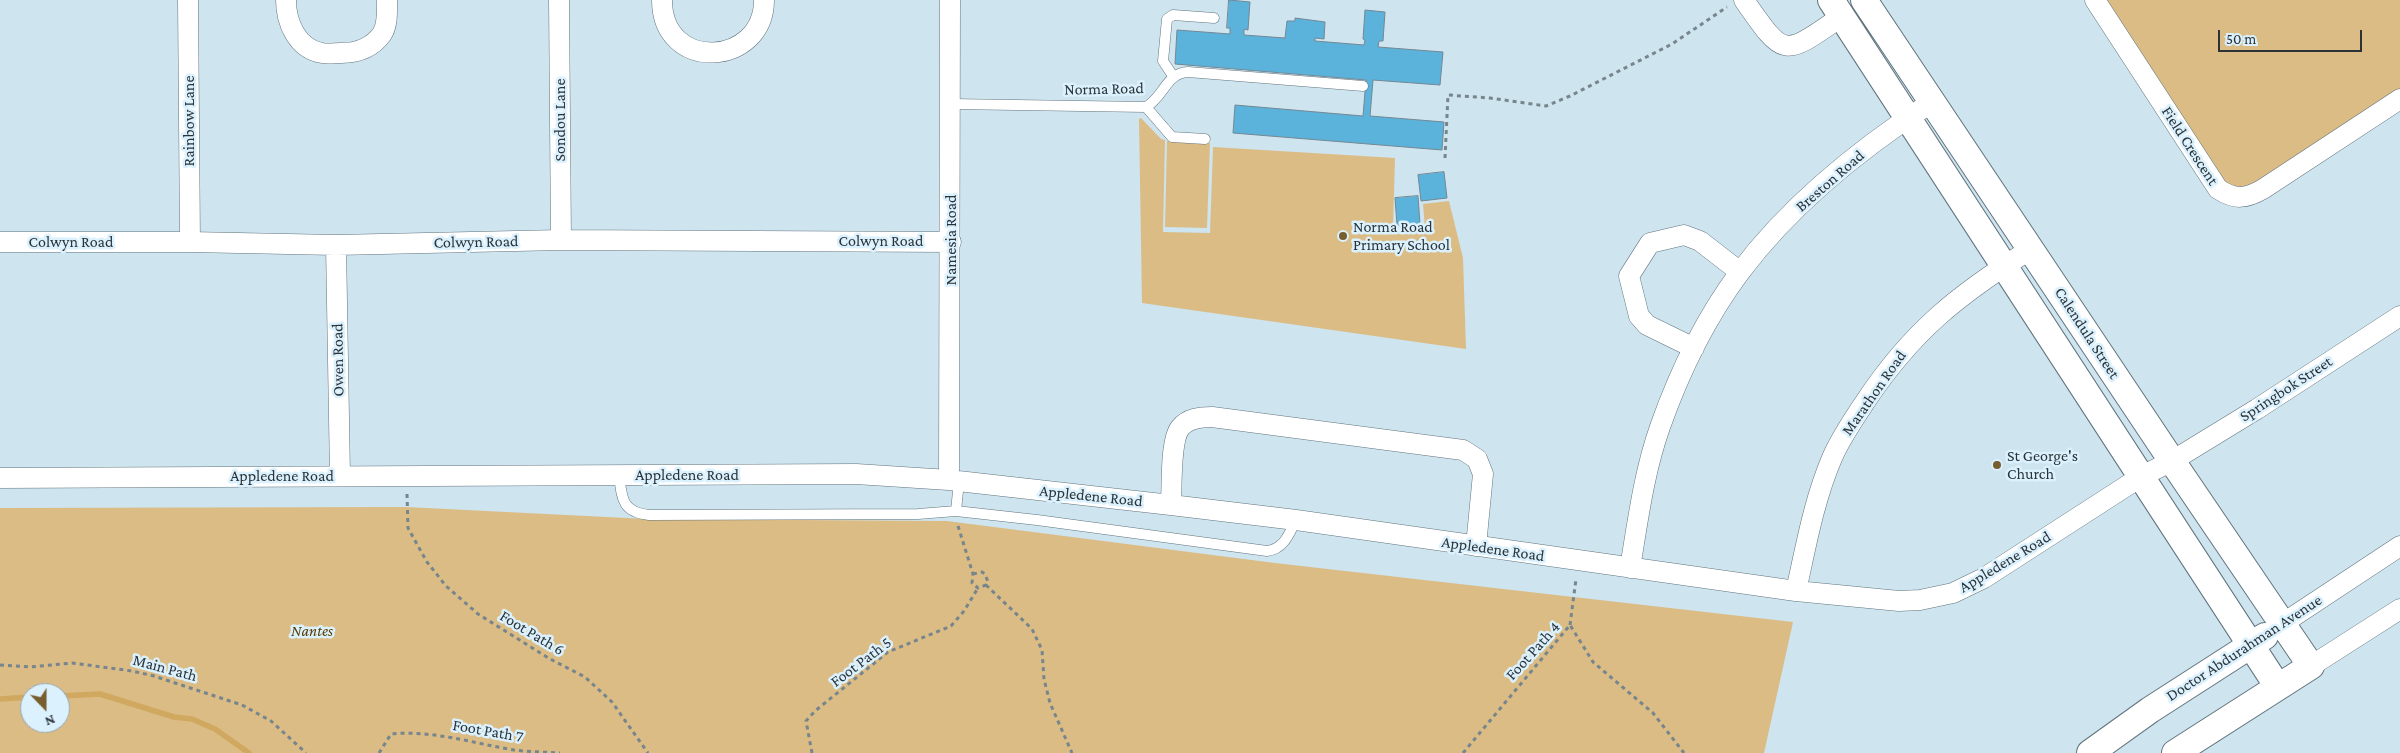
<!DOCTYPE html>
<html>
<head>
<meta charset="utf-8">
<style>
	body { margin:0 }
	#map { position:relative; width:2400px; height:753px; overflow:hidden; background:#cee4ef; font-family:"Crimson Pro",serif }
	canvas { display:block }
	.north { position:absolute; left:20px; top:683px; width:50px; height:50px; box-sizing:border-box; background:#dbf1fd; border:1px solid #95a5ae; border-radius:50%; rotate:158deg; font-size:14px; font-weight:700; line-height:20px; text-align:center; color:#2b3338 }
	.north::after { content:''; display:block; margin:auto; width:18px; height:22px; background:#775e2f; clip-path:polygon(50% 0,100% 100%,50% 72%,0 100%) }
	.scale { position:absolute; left:2218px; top:30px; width:144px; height:22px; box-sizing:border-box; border:2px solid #2b3338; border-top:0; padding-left:6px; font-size:15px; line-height:18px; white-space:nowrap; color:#2b3338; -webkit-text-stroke:4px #dbf1fd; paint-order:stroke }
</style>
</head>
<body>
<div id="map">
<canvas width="2400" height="753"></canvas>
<div class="north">N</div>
<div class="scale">50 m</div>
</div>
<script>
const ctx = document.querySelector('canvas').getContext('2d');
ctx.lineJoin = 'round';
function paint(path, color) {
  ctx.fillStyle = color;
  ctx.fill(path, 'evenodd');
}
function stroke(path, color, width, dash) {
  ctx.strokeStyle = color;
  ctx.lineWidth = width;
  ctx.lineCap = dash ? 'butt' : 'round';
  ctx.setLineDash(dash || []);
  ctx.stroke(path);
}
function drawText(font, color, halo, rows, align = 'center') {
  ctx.font = font + ' "Crimson Pro",serif';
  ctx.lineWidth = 5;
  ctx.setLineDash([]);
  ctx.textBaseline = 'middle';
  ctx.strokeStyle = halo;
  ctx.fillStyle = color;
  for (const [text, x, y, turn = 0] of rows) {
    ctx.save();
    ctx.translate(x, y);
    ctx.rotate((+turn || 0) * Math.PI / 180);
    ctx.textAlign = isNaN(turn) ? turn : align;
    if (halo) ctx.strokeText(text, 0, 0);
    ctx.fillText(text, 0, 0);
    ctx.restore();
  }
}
const green = new Path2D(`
	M2095,0H2400V99L2236,198Z
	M1141,118L1161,139L1165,140L1163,232L1210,233L1213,147L1395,158L1393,226L1396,231L1425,228L1423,204L1449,201L1463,258L1466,349L1142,303L1139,119Z
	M1167,141L1210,143L1207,228L1165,227Z
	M406,507L647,519L947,521L1275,563L1793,622L1764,753H0V508ZM30,693H60V723H30Z`);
const stream = new Path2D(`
	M60,696L100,694L174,717L192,719L215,729L249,753
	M0,699L30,697`);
const building = new Path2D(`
	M1229,0L1250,2L1248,30L1244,29V35L1285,38L1287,21H1295V18L1325,22L1324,39L1315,38V41L1364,45L1365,40L1363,39L1365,10L1385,12L1383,41H1379L1378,47L1443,52L1440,85L1373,80L1370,116L1444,122L1442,150L1233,133L1235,105L1363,116L1366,80L1175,64L1177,30L1230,34V28H1227Z
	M1444,172L1447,198L1421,201L1418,175Z
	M1418,196L1420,224L1397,225L1395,198Z`);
const path = new Path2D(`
	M1445,158L1448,95L1490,98L1546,106L1570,96L1672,44L1727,7
	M407,494L408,528L427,562L446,586L478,614L550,659L585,677L612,702L648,753
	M958,526L973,574L972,583L978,588L986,585
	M973,574L982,572L985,574L988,582L986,585
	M986,585L1032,629L1042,650L1044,679L1050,703L1072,753
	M1570,625L1576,579
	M0,665L30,667L72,663L132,671L154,676L242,705L271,721L306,753
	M379,753L391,734C433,730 472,743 514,750C529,752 545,752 560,753
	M812,753L806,721L815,711L888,652L951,626L964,611L978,588
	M1463,753L1570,625L1593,662L1653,713L1684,753`);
const service = new Path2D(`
	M1173,76L1163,61L1167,19L1173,15L1214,18
	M951,104L1146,107C1164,97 1166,73 1188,72L1363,86
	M1146,107L1172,137L1205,139
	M619,475C622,499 622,512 649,515L918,514L956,511L1037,520L1267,551C1284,549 1289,534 1296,520
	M956,511L959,481`);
const minor = new Path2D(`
	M188,0L190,242
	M286,0C286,22 297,49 322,53C328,54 335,53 341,53C357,53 372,48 382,34C388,25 387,11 387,0
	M559,0L561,240
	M662,0C662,73 764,67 764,0
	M1744,0C1785,59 1783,57 1842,16
	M2095,0L2218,189C2235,200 2246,199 2263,189L2400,99
	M0,242H190L336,245L561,240L951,242
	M336,245L340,476
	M1694,348L1647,325L1639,316L1629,276L1650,243L1684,235L1700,241L1740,272
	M0,478L856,474L949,480L1171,505L1296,520L1796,591L1899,601L1920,600L1953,593L1984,578L2142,476L2172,461L2257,409L2400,316
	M949,480L950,0
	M1171,505C1172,488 1170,441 1180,428C1188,418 1201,417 1212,417L1463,450L1477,459L1483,474L1476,546
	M1630,568C1638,520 1644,472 1660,427C1679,373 1705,319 1740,272C1791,204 1861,148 1932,102
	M1796,591C1806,546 1814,500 1832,458C1840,439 1853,420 1865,402C1912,331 1959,294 2031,249
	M2282,624L2400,546
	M2311,666L2400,609`);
const tertiary = new Path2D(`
	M1831,0L2278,687
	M1864,0L2172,461L2311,666L2175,753
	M2090,753L2150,710L2265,636`);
const markers = [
	[1343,236,5,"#775e2f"],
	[1997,465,5,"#775e2f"]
];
const streetNames = [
	["Norma Road",1104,89,-1],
	["Sondou Lane",560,120,-90],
	["Rainbow Lane",189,121,-90],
	["Field Crescent",2190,146,57],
	["Breston Road",1830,181,-41],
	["Namesia Road",951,240,-90],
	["Colwyn Road",881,241],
	["Colwyn Road",71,242],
	["Colwyn Road",476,242,-1],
	["Calendula Street",2087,333,57],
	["Owen Road",338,360,-91],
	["Springbok Street",2286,389,-33],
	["Marathon Road",1874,393,-55],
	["Appledene Road",687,475],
	["Appledene Road",282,476],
	["Appledene Road",1091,496,6],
	["Appledene Road",1493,549,8],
	["Appledene Road",2005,562,-31],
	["Foot Path 6",532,633,31],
	["Doctor Abdurahman Avenue",2244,648,-33],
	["Foot Path 4",1533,651,-48],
	["Foot Path 5",861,662,-37],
	["Main Path",165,668,15],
	["Foot Path 7",488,731,10]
];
const poiNames = [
	["Norma Road",1353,227],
	["Primary School",1353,245],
	["St George's",2007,456],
	["Church",2007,474]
];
const parkNames = [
	["Nantes",312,631]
];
paint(green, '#dbbc85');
stroke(stream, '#d0a85f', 5.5);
paint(building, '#5bb3dc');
stroke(building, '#738792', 1);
stroke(service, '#61747e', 11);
stroke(minor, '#61747e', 21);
stroke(tertiary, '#61747e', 28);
stroke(path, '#77858d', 3, [4, 4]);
stroke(service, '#fff', 10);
stroke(minor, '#fff', 20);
stroke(tertiary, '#fff', 26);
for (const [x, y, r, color] of markers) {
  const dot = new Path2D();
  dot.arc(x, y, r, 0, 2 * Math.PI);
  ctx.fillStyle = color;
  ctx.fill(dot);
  stroke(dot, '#dbf1fd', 2);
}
drawText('16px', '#2b3338', '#dbf1fd', streetNames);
drawText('16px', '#2b3338', '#dbf1fd', poiNames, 'left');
drawText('italic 16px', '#593e00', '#dbf1fd', parkNames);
</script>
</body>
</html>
